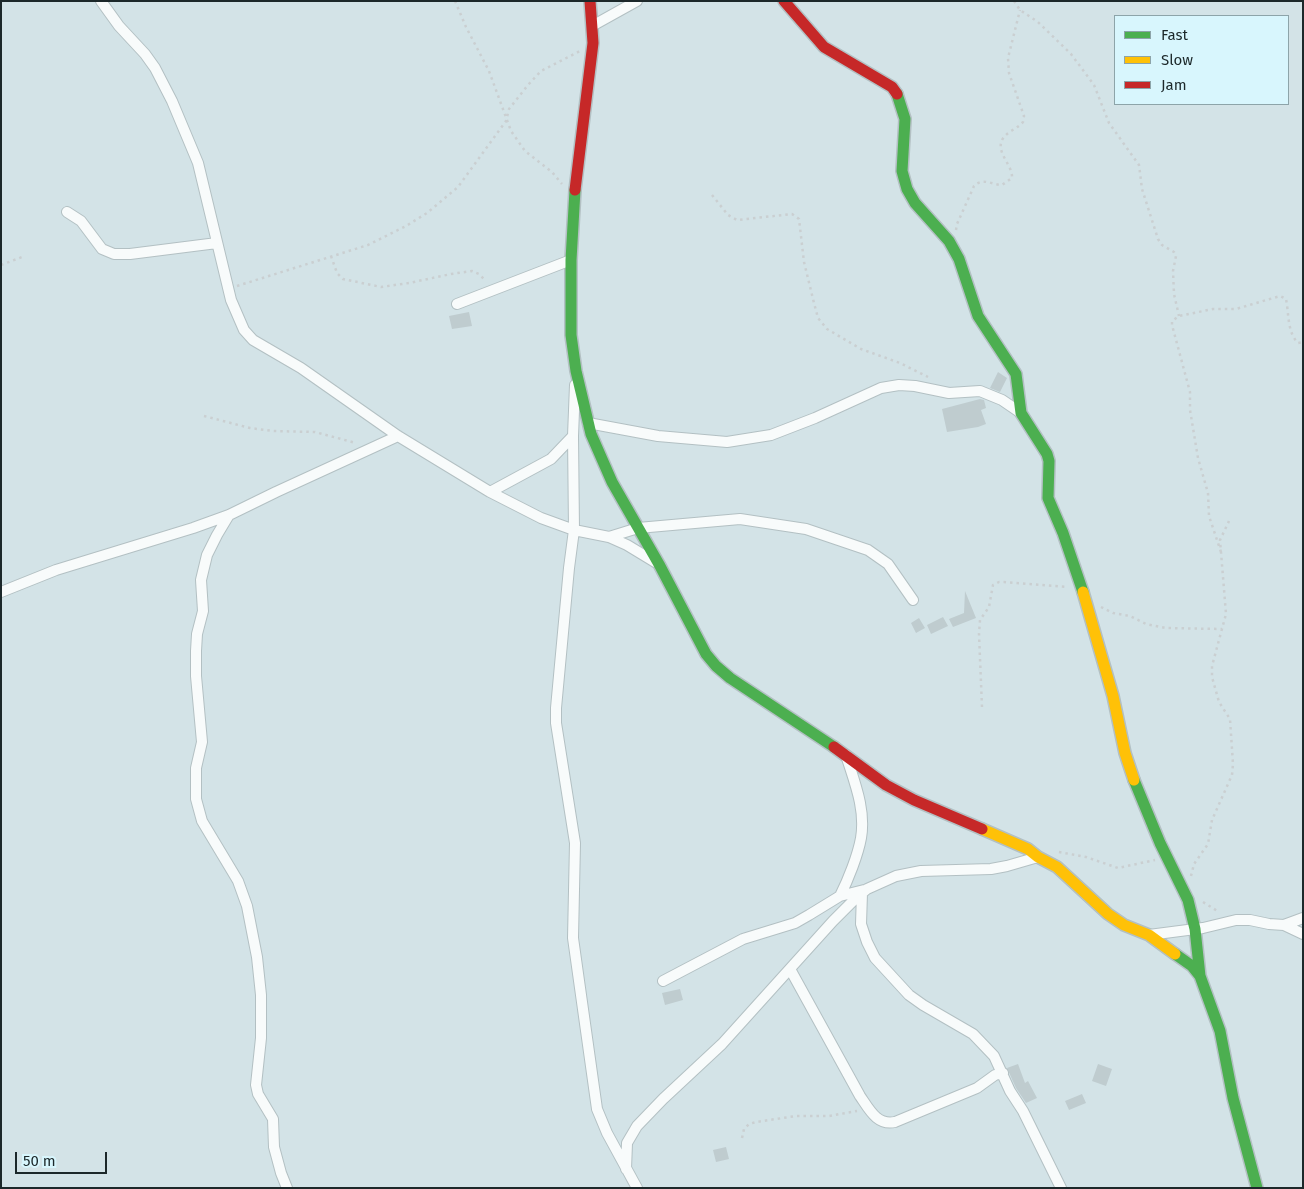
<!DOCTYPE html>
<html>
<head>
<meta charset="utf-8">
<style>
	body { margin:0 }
	#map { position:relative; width:1304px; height:1189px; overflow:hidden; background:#d3e3e7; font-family:"Fira Sans",sans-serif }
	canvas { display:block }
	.frame { position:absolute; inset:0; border:2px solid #1c282a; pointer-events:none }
	.legend { position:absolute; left:1114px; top:15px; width:175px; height:90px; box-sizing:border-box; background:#d8f6fd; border:1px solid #8da4a9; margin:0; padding:6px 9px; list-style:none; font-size:15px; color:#1c282a }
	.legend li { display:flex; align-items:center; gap:10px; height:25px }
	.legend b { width:25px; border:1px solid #8da4a9 }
	.scale { position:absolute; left:15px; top:1152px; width:92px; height:22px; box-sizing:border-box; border:2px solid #1c282a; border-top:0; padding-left:6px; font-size:15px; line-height:18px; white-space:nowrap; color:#1c282a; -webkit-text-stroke:4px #d8f6fd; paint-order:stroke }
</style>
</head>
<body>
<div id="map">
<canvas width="1304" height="1189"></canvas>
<div class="frame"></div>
<ul class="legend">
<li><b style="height:6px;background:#4caf50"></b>Fast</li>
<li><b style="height:6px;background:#ffc107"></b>Slow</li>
<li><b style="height:6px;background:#c62828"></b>Jam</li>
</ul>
<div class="scale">50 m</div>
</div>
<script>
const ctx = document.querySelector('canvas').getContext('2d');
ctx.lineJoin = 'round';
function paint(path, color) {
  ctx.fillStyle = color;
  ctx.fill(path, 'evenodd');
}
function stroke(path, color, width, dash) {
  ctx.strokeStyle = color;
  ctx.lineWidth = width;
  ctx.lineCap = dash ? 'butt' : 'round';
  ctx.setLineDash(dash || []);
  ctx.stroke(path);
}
const building = new Path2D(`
	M469,312L472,326L452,329L449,316Z
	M998,372L1007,378L1000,392L990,388Z
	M980,399L984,400L986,408L981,410L986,424L978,427L947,432L942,409Z
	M965,591L976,618L953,627L949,619L964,613Z
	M943,617L948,626L931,634L927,625Z
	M919,618L925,628L916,633L911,623Z
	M680,989L683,1000L665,1005L662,993Z
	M1018,1064L1025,1083L1028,1081L1037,1098L1026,1103L1016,1088L1007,1068Z
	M1098,1064L1112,1069L1106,1086L1092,1081Z
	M1082,1094L1086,1103L1069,1110L1065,1101Z
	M726,1147L729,1159L716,1162L713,1150Z`);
const path = new Path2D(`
	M455,1L466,27L489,71L511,131L525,151L552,172L562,184
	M1014,1L1020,10L1038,22L1071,54L1094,85L1109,123L1139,165L1142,189L1158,239L1162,245L1174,252L1176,256L1173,271L1174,294L1179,316
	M712,195L728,215L737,220L792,214L799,219L804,262L814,303L818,318L827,329L861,349L900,363L928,377
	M956,230L957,224L974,186C983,177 992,185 1002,185L1012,178C1013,164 993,151 1004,137C1009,131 1018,128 1023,122L1024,116L1009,73L1008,58L1020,10
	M331,256L337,273L343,279L381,287L409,283L451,274L472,271L479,274L486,281
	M1,265L22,257
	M237,286L368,245L406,226L427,213L458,187L506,121L509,109L528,85L541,71L580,51
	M204,416L250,428L273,431L315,432L356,443
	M1221,552L1209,516L1208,493L1198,458L1190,410V392L1172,325V321L1179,316L1213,309H1236L1280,296L1286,299C1289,313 1287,332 1298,343L1303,342
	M1101,607L1113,613L1130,616L1146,624L1166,628L1222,629
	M982,707L979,634L980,620L989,607L993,585L999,582H1004L1068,587
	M1059,852L1086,857L1118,868L1155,860
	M1191,876L1194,864L1208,844L1212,820L1232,775L1233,764L1230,719L1219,702L1212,677V666L1226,614L1220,540L1229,521
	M1203,902L1219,912
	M742,1138L744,1129L749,1124L756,1122L796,1116H829L857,1111`);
const street = new Path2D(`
	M101,1L119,26L145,54L155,68L172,101L198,163L231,300L244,330L253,340L301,368L398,436L490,492L541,518L574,530L609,537L627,545L655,562
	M592,26L637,1
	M67,212L81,221L102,249L114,254H130L217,243
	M457,304L571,260
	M575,385L573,436L574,530L569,568L556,708V723L575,843L573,938L597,1109L607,1133L637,1188
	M588,423L658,436L727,442L771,435L815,418L881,388L899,385L915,386L949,393L980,391L1002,400L1021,413
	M490,492L551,459L573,436
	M229,515L217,535L207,555L201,580L203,611L197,634L196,651V676L202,742L196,768V799L202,821L238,881L247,906L257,957L261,995V1038L256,1085L258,1094L273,1119L274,1147L281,1173L287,1188
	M609,537L638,528L740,519L806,529L868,550L888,564L913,600
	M1,592L56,570L193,528L229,515L276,492L398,436
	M862,893L861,924L867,942L875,958L909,995L923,1005L973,1034L994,1056L1010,1091L1023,1111L1061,1188
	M840,896C848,880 858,855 861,838C866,809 854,781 846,755
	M1284,925L1303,934
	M1149,935L1203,928L1236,920H1250L1269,924L1284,925L1303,918
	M790,969L860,1096C869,1109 877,1126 895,1122L977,1088L995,1075L1003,1073
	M663,981L743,939L795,923L809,915L840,896L864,890
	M626,1169L627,1143L637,1126L663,1099L722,1044L833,921L854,900L867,889L896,876L921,871L991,869L1007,866L1038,857`);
const fast = new Path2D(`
	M897,94L905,119L902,171L907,189L915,203L949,241L959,259L978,316L1016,374L1021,413L1047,454L1049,461L1048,498L1063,533L1083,592
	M575,190L571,260V335L576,371L591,434L612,482L660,566L706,654L716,666L730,678L834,747
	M1134,780L1160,843L1188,900L1195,929L1200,976
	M1175,954L1192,966L1200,976L1220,1031L1233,1098L1257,1188`);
const slow = new Path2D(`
	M1083,592L1113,696L1125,753L1134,780
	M982,829L1028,849L1038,857L1057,867L1108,914L1124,925L1149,935L1175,954`);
const jam = new Path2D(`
	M784,1L824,47L892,87L897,94
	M575,190L593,43L590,1
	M834,747L886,785L914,800L982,829`);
paint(building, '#bfcccf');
stroke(street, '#b3c0c3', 12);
stroke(fast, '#b3c0c3', 14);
stroke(slow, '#b3c0c3', 14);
stroke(jam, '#b3c0c3', 14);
stroke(path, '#cacfd1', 2.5, [2.5, 4]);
stroke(street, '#f8fbfb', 10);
stroke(fast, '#4caf50', 11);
stroke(slow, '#ffc107', 11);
stroke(jam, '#c62828', 11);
</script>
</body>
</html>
